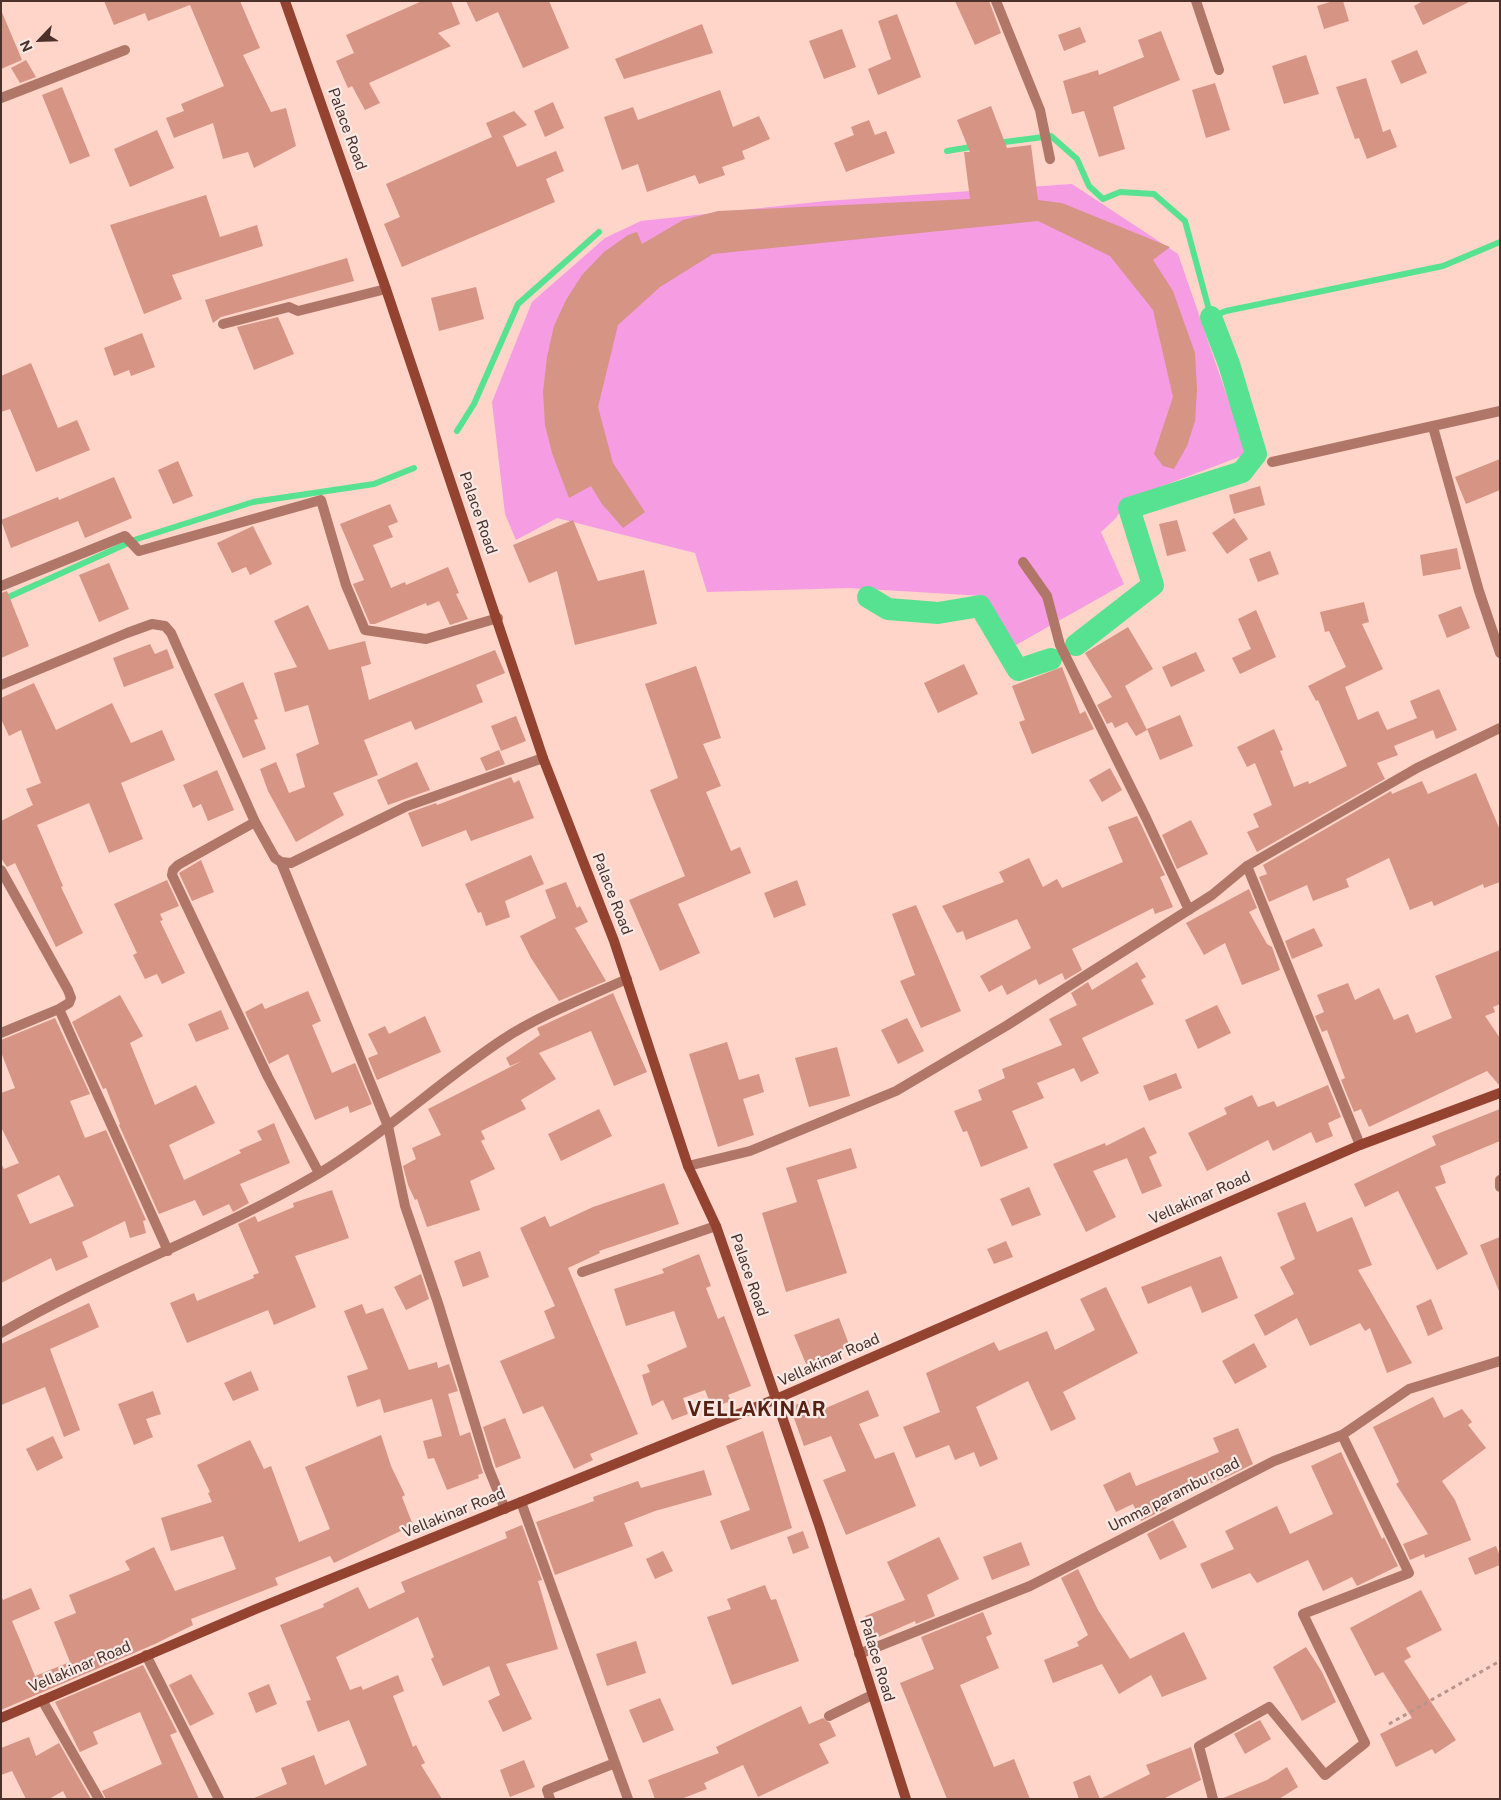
<!DOCTYPE html>
<html>
<head>
<meta charset="utf-8">
<style>
	body { margin:0 }
	#map { position:relative; width:1501px; height:1800px; overflow:hidden; background:#ffd4c9; font-family:"Public Sans",sans-serif }
	canvas { display:block }
	.frame { position:absolute; inset:0; border:2px solid #4c302a; pointer-events:none }
	.north { position:absolute; left:15px; top:15px; width:50px; height:50px; -webkit-text-stroke:4px #f7e9e5; paint-order:stroke; rotate:246deg; font-size:14px; font-weight:700; line-height:20px; text-align:center; color:#4c302a }
	.north::after { content:''; display:block; margin:auto; width:18px; height:22px; background:#4c302a; clip-path:polygon(50% 0,100% 100%,50% 72%,0 100%) }
</style>
</head>
<body>
<div id="map">
<canvas width="1501" height="1800"></canvas>
<div class="frame"></div>
<div class="north">N</div>
</div>
<script>
const ctx = document.querySelector('canvas').getContext('2d');
ctx.lineJoin = 'round';
function paint(path, color) {
  ctx.fillStyle = color;
  ctx.fill(path, 'evenodd');
}
function stroke(path, color, width, dash) {
  ctx.strokeStyle = color;
  ctx.lineWidth = width;
  ctx.lineCap = dash ? 'butt' : 'round';
  ctx.setLineDash(dash || []);
  ctx.stroke(path);
}
function drawText(font, color, halo, rows, align = 'center') {
  ctx.font = font + ' "Public Sans",sans-serif';
  ctx.lineWidth = 4.5;
  ctx.setLineDash([]);
  ctx.textBaseline = 'middle';
  ctx.strokeStyle = halo;
  ctx.fillStyle = color;
  for (const [text, x, y, turn = 0] of rows) {
    ctx.save();
    ctx.translate(x, y);
    ctx.rotate((+turn || 0) * Math.PI / 180);
    ctx.textAlign = isNaN(turn) ? turn : align;
    if (halo) ctx.strokeText(text, 0, 0);
    ctx.fillText(text, 0, 0);
    ctx.restore();
  }
}
const green = new Path2D(`
	M1072,184L1178,254L1247,454L1128,499L1116,518L1101,532L1124,584L1016,645L984,596L849,588L707,592L695,553L557,518L516,540L505,514L492,402L532,302L605,238L641,221L826,201Z`);
const stream = new Path2D(`
	M997,143L1051,136L1077,159L1089,186L1103,199L1120,192L1154,194L1185,221L1211,317L1226,311L1443,266L1500,242
	M947,151L977,146
	M457,431L474,404L518,304L599,232
	M2,600L137,539L253,502L374,484L414,468`);
const canal = new Path2D(`
	M868,597L888,609L938,613L980,606L1018,670L1051,659
	M1076,645L1153,585L1129,508L1242,472L1256,454L1229,364L1211,317`);
const building = new Path2D(`
	M104,1H240L260,48L243,55L271,112L286,108L296,146L254,168L248,152L223,159L213,123L174,138L166,118L184,111L181,104L224,86L190,5L148,21L145,13L114,25Z
	M422,1H451L460,24L438,33L451,46L369,83L380,103L365,110L352,86L348,88L336,61L354,53L346,35Z
	M466,1H549L569,48L523,68L498,12L476,22Z
	M955,1H989L1001,33L975,45Z
	M1333,1H1343L1349,21L1324,29L1317,6Z
	M1423,1H1471L1423,25L1414,6Z
	M1,10L22,60L1,69Z
	M897,14L921,77L878,95L868,69L891,59L878,21Z
	M702,24L713,53L624,79L615,59Z
	M1080,27L1086,42L1064,51L1058,35Z
	M842,29L856,67L824,79L809,41Z
	M1161,31L1180,80L1113,107L1125,149L1099,157L1084,111L1072,114L1063,81L1098,70L1099,75L1144,57L1138,40Z
	M1417,50L1427,73L1401,84L1391,61Z
	M1306,55L1319,94L1284,104L1272,66Z
	M26,60L36,77L20,83L11,68Z
	M1366,78L1383,132L1390,129L1397,147L1367,159L1359,138L1355,139L1336,87Z
	M1215,83L1230,130L1206,138L1192,90Z
	M62,87L90,156L70,164L42,95Z
	M720,90L733,127L759,116L770,139L742,151L745,159L722,167L725,175L699,184L695,175L647,192L638,164L622,170L604,117L633,107L638,120Z
	M553,102L564,128L545,137L534,111Z
	M991,106L1007,148L1031,145L1038,200L1062,203L1170,247L1153,260L1173,291L1195,353L1197,390L1195,421L1187,446L1174,469L1163,466L1154,454L1173,397L1153,310L1110,256L1038,221L713,254L660,287L618,325L598,407L613,463L645,512L623,528L602,504L591,486L569,498L552,453L545,425L543,392L547,357L554,326L566,300L582,275L604,252L628,235L637,232L642,244L683,220L718,211L970,199L964,152H970L957,120Z
	M514,111L527,125L503,136L517,167L556,151L564,171L546,179L555,202L402,267L384,224L400,217L386,184L492,137L486,123Z
	M869,120L875,135L886,131L895,153L846,172L834,143L854,135L851,127Z
	M157,130L174,168L130,187L114,149Z
	M206,195L220,237L257,225L263,246L172,275L182,299L144,314L110,225Z
	M347,258L354,281L221,317L213,323L205,300Z
	M476,287L484,319L439,331L431,298Z
	M278,317L294,354L254,370L237,327Z
	M142,333L155,367L131,376L129,370L114,376L104,348Z
	M31,363L58,428L77,420L90,450L36,472L10,409L1,412V376Z
	M1500,459V490L1466,504L1455,477Z
	M178,461L193,496L173,504L158,470Z
	M114,477L132,518L85,538L78,521L11,548L1,520L58,497L59,500Z
	M1260,486L1265,505L1234,514L1229,495Z
	M390,504L398,522L388,526L393,537L373,545L391,588L405,582L406,585L448,567L459,593L456,594L468,619L450,625L439,601L427,606L426,603L375,624H370L353,584L364,580L340,524Z
	M1234,518L1248,539L1227,554L1212,533Z
	M573,520L598,581L644,570L657,624L575,645L557,571L529,583L513,545Z
	M1177,520L1186,551L1167,556L1159,524Z
	M253,526L272,564L250,575L246,567L232,573L217,543Z
	M1457,548L1461,569L1423,576L1420,555Z
	M1270,551L1279,574L1258,582L1249,559Z
	M109,563L129,609L99,622L79,575Z
	M7,591L29,646L1,658V593Z
	M1364,602L1369,622L1362,624L1383,669L1345,687L1358,720L1378,711L1387,730L1417,718L1410,701L1439,689L1457,730L1436,739L1433,730L1394,746L1398,755L1377,763L1385,779L1257,852L1247,832L1259,827L1253,814L1272,805L1255,763L1247,767L1237,747L1274,729L1283,750L1280,751L1294,787L1308,781L1309,784L1347,766L1318,700L1316,701L1308,686L1346,667L1329,631L1325,632L1320,612Z
	M308,605L329,650L365,641L371,664L361,667L369,700L495,650L505,673L476,685L483,702L415,730L411,721L364,740L378,775L333,793L344,815L296,842L268,791L260,769L276,762L289,793L305,787L296,754L319,744L308,705L285,712L274,673L297,667L274,621Z
	M1461,606L1470,628L1447,638L1438,615Z
	M1256,610L1276,657L1240,674L1232,658L1251,649L1238,619Z
	M1128,627L1153,669L1125,686L1147,730L1136,736L1127,722L1115,728L1112,722L1107,724L1097,705L1112,697L1085,653Z
	M150,644L155,654L167,649L174,668L124,687L113,658Z
	M1196,652L1205,671L1171,687L1162,667Z
	M964,664L978,694L938,713L924,683Z
	M696,666L721,738L703,744L721,786L706,792L731,851L740,847L751,873L678,904L700,953L660,971L629,900L685,876L650,790L678,778L645,684Z
	M1062,667L1080,714L1085,711L1094,729L1032,754L1019,722L1025,720L1012,686Z
	M243,682L258,719L254,720L266,749L243,758L214,694Z
	M34,683L56,730L112,703L131,743L162,730L175,760L121,783L143,839L109,853L89,803L37,825L63,886L61,887L83,933L56,947L15,863L7,867L1,858V821L33,805L26,789L41,783L21,730L9,736L1,719V698Z
	M1180,715L1193,746L1160,760L1147,729Z
	M516,716L526,741L501,751L491,726Z
	M499,750L505,764L486,771L480,758Z
	M417,762L430,790L388,805L377,780Z
	M1110,768L1122,790L1102,802L1089,780Z
	M217,770L234,810L208,821L201,804L193,808L183,785Z
	M1476,773L1500,830V882L1484,888L1483,884L1434,906L1432,901L1410,910L1389,858L1346,879L1349,887L1313,901L1307,885L1269,902L1259,877L1267,874L1263,865L1391,791L1392,794L1422,781L1428,794Z
	M511,777L514,783L519,780L534,818L471,841L466,830L422,847L408,813L436,803L437,805Z
	M1137,816L1165,875L1160,877L1173,907L1155,914L1153,908L1072,949L1082,970L1065,980L1062,973L1039,985L1036,979L1007,995L1002,985L989,992L980,976L1031,948L1017,919L966,940L963,931L957,933L942,906L1004,882L999,872L1029,858L1043,887L1057,879L1062,888L1123,862L1108,827Z
	M1191,820L1208,854L1177,869L1162,835Z
	M531,855L544,884L505,901L510,917L486,926L481,912L478,913L465,884Z
	M201,860L214,892L192,901L179,873Z
	M167,880L179,906L160,914L163,920L160,921L185,973L162,984L157,974L145,979L133,955L137,953L114,904Z
	M797,880L806,905L774,918L764,893Z
	M566,882L577,908L580,906L588,922L575,928L606,981L559,1001L531,958L520,936L556,918L545,890Z
	M1249,889L1257,908L1249,912L1267,944L1272,947L1280,970L1242,985L1225,943L1204,955L1186,923Z
	M916,905L961,1011L921,1028L900,981L915,975L892,914Z
	M1314,928L1323,946L1292,959L1285,941Z
	M1500,950V1004L1493,1007L1495,1012L1485,1016L1500,1038V1086L1487,1071L1369,1127L1361,1109L1354,1112L1341,1080L1345,1078L1327,1030L1322,1032L1315,1016L1324,1012L1317,995L1348,983L1355,1000L1379,988L1394,1020L1408,1014L1416,1033L1452,1018L1435,976Z
	M1137,962L1146,977L1141,980L1154,1004L1082,1038L1099,1073L1081,1082L1074,1068L1037,1083L1044,1098L1012,1111L1028,1148L981,1167L967,1131L963,1132L954,1111L982,1100L978,1090L1005,1078L1002,1069L1062,1045L1049,1019L1077,1005L1071,993L1088,982L1092,990Z
	M308,991L321,1021L312,1025L332,1073L355,1063L372,1104L350,1113L348,1106L315,1120L288,1054L269,1064L245,1012L262,1003L265,1009Z
	M613,993L647,1072L614,1086L591,1031L539,1053L556,1079L521,1100L526,1109L481,1131L485,1139L481,1141L495,1169L470,1181L480,1210L427,1227L417,1199L415,1200L408,1185L403,1166L416,1159L412,1148L441,1135L428,1109L522,1061L510,1066L506,1058L540,1035L537,1028Z
	M120,995L143,1036L130,1043L155,1105L196,1085L215,1123L169,1145L184,1180L241,1153L239,1150L262,1140L257,1131L274,1123L290,1163L240,1184L249,1203L233,1212L229,1204L203,1216L195,1200L159,1214L119,1125L120,1124L106,1088L103,1089L72,1022Z
	M1217,1005L1231,1033L1198,1049L1185,1020Z
	M221,1010L229,1029L196,1042L188,1024Z
	M425,1016L441,1052L377,1080L368,1058L378,1054L368,1034L385,1026L389,1034Z
	M55,1018L90,1094L70,1101L85,1138L106,1130L146,1220L143,1221L146,1233L130,1238L125,1221L82,1242L88,1257L56,1271L51,1258L1,1283V1163L4,1169L19,1163L1,1127V1093L15,1088L1,1052V1040ZM59,1175L74,1206L30,1224L17,1195Z
	M907,1018L924,1051L898,1064L881,1030Z
	M727,1042L739,1080L759,1074L764,1092L743,1099L754,1135L718,1147L689,1054Z
	M837,1047L850,1096L809,1107L795,1058Z
	M1176,1073L1182,1088L1149,1101L1143,1086Z
	M1328,1085L1341,1117L1328,1123L1333,1136L1316,1143L1311,1132L1273,1151L1268,1140L1207,1171L1188,1133L1227,1114L1224,1108L1252,1095L1258,1107L1274,1101L1277,1107Z
	M599,1109L612,1136L561,1161L548,1134Z
	M1500,1109V1141L1440,1166L1446,1183L1435,1187L1468,1254L1437,1270L1398,1191L1365,1207L1354,1184L1436,1145L1432,1136Z
	M1144,1127L1157,1153L1149,1157L1162,1186L1142,1194L1127,1158L1093,1171L1116,1217L1086,1232L1053,1164L1105,1143L1106,1146Z
	M851,1148L857,1168L817,1180L847,1273L786,1292L762,1213L797,1202L786,1168Z
	M664,1183L679,1224L599,1251L600,1253L568,1268L638,1434L590,1454L593,1460L574,1469L543,1406L523,1414L500,1361L555,1338L544,1311L555,1306L520,1228L545,1216L550,1227L593,1207Z
	M1029,1187L1041,1215L1012,1226L1000,1199Z
	M332,1190L349,1238L295,1256L316,1307L274,1325L268,1310L187,1343L170,1303L194,1293L197,1301L254,1278L253,1275L259,1273L238,1224L255,1216L258,1222L294,1207L293,1203Z
	M1305,1202L1317,1232L1352,1217L1372,1265L1358,1270L1412,1363L1387,1373L1370,1328L1365,1331L1360,1323L1310,1346L1297,1318L1265,1336L1254,1315L1294,1294L1280,1267L1295,1259L1277,1213Z
	M1500,1237V1291H1499L1480,1245Z
	M1006,1241L1013,1257L994,1264L987,1249Z
	M480,1251L489,1277L463,1287L454,1261Z
	M699,1254L711,1286L706,1288L718,1319L724,1316L751,1386L728,1395L731,1401L712,1408L705,1390L683,1398L688,1414L672,1420L663,1400L652,1406L642,1375L650,1372L647,1365L687,1347L674,1311L626,1326L614,1289L664,1273L662,1269Z
	M1221,1256L1238,1298L1202,1313L1191,1286L1148,1304L1141,1287Z
	M421,1274L429,1299L406,1310L394,1287Z
	M1106,1287L1138,1353L1063,1392L1076,1419L1051,1431L1028,1381L976,1407L998,1459L980,1467L974,1452L955,1460L949,1445L916,1458L903,1427L940,1412L926,1373L994,1342L999,1351L1047,1331L1055,1350L1095,1330L1080,1299Z
	M1431,1299L1443,1329L1428,1336L1416,1306Z
	M89,1303L99,1327L50,1349L80,1430L64,1437L45,1387L1,1405V1344Z
	M362,1304L366,1314L383,1308L409,1370L437,1362L438,1368L449,1364L458,1391L448,1394L460,1436L470,1432L483,1473L478,1475L479,1478L447,1490L434,1458L428,1459L423,1441L442,1436L432,1399L384,1413L380,1399L357,1407L347,1376L368,1369L344,1311Z
	M839,1318L850,1347L806,1364L794,1335Z
	M1254,1343L1267,1367L1235,1384L1222,1361Z
	M251,1371L259,1390L233,1401L224,1383Z
	M868,1390L879,1416L859,1424L875,1459L894,1452L916,1506L846,1535L823,1480L846,1471L831,1436L804,1446L790,1407L808,1400L812,1414Z
	M153,1391L161,1414L146,1419L153,1437L134,1445L118,1404Z
	M1433,1397L1444,1418L1462,1409L1472,1422L1468,1425L1486,1448L1442,1481L1455,1500L1471,1540L1425,1558L1424,1554L1410,1560L1403,1544L1428,1534L1396,1484L1399,1482L1373,1427Z
	M505,1418L521,1458L496,1468L483,1427Z
	M1238,1428L1253,1464L1229,1476L1164,1502L1167,1508L1141,1521L1133,1504L1116,1512L1103,1485L1130,1472L1136,1486L1219,1452L1213,1438Z
	M763,1431L792,1528L731,1550L720,1521L750,1510L726,1446Z
	M381,1435L391,1466L405,1495L402,1497L413,1525L334,1563L330,1556L275,1578L278,1585L191,1619L193,1625L155,1644L1,1710V1596L3,1600L31,1588L40,1609L12,1621L35,1676L70,1662L54,1622L76,1613L69,1595L130,1570L125,1561L154,1547L175,1591L236,1569L223,1536L171,1551L161,1518L212,1502L208,1493L210,1492L197,1465L250,1440L264,1469L271,1466L299,1542L330,1529L305,1467Z
	M53,1436L63,1458L37,1471L26,1449Z
	M1341,1452L1382,1539L1384,1537L1398,1566L1357,1586L1352,1577L1323,1591L1308,1560L1257,1583L1250,1573L1212,1589L1200,1564L1234,1549L1225,1531L1277,1506L1290,1534L1333,1514L1311,1466Z
	M704,1470L712,1495L655,1511L624,1523L633,1546L555,1575L536,1522L594,1501L593,1497L638,1481L641,1488Z
	M1173,1520L1187,1547L1160,1560L1147,1534Z
	M522,1525L542,1580L538,1581L558,1649L506,1664L532,1719L503,1732L488,1701L500,1695L489,1666L443,1686L431,1659L434,1657L418,1617L336,1657L350,1690L361,1686L363,1690L398,1675L404,1691L393,1696L413,1747L416,1745L425,1763L421,1765L442,1799H252L287,1784L281,1768L314,1755L325,1785L367,1765L349,1720L318,1732L306,1701L311,1700L280,1625L324,1607L323,1604L358,1587L369,1609L405,1592L401,1582L507,1538L505,1532Z
	M803,1531L809,1548L793,1554L787,1537Z
	M939,1537L959,1579L927,1595L935,1616L916,1624L915,1621L874,1639L865,1616L905,1600L887,1562Z
	M1021,1542L1030,1565L992,1580L983,1557Z
	M1496,1546L1500,1556V1565L1475,1575L1468,1558Z
	M663,1551L673,1571L655,1579L646,1559Z
	M1078,1569L1098,1610L1130,1659L1184,1632L1207,1679L1162,1697L1151,1675L1119,1694L1102,1664L1053,1683L1044,1660L1079,1646L1077,1642L1088,1635L1061,1578Z
	M765,1585L771,1600L776,1599L799,1661L732,1685L707,1617L731,1609L727,1599Z
	M1421,1590L1442,1630L1406,1648L1411,1657L1404,1661L1456,1740L1435,1754L1432,1749L1396,1767L1380,1734L1412,1718L1383,1672L1375,1676L1350,1628Z
	M983,1612L992,1634L986,1637L999,1668L960,1685L994,1767L1014,1759L1030,1799H947L900,1683L934,1669L921,1637Z
	M636,1641L646,1673L607,1686L596,1654Z
	M1306,1647L1322,1672L1336,1702L1302,1721L1273,1667Z
	M143,1665L177,1732L170,1735L199,1799H106L102,1791L162,1764L140,1712L93,1732L98,1744L80,1752L55,1702Z
	M191,1674L214,1714L190,1726L169,1685Z
	M269,1684L277,1704L256,1713L248,1693Z
	M660,1698L674,1730L643,1743L629,1710Z
	M801,1706L809,1724L823,1718L830,1723L836,1736L819,1744L829,1763L758,1797L743,1765L704,1783L707,1789L681,1799H655L648,1780L719,1753L716,1747Z
	M1260,1720L1271,1739L1245,1754L1234,1734Z
	M29,1737L36,1756L59,1743L91,1799H67L63,1791L49,1799H26L12,1771L1,1775V1748Z
	M1191,1747L1201,1780L1163,1799H1079L1073,1782L1090,1775L1100,1799L1150,1774L1146,1765Z
	M524,1760L535,1787L510,1797L500,1770Z
	M1287,1767L1298,1787L1279,1799H1221L1267,1780Z`);
const path = new Path2D(`
	M1389,1724L1500,1661`);
const lane = new Path2D(`
	M582,1272L716,1226`);
const street = new Path2D(`
	M996,1L1040,110L1050,159
	M1196,1L1219,70
	M1,98L125,50
	M223,324L289,307L298,311L386,289
	M1433,427L1479,591L1500,653
	M1272,462L1500,411
	M1023,562L1047,596L1060,645L1146,818L1189,910
	M1,586L125,536L139,551L321,500L346,585L365,630L426,639L498,618
	M1,685L127,633L152,624L165,626L171,633L255,822L275,858L281,862L291,863L407,806L543,758
	M255,822L178,865L173,870L172,875L268,1077L319,1173
	M281,862L388,1126L405,1206L438,1303L488,1467L505,1509
	M1247,866L1360,1145
	M1,870L68,990L71,998L69,1003L59,1009
	M1,1033L59,1009L168,1251
	M688,1166L750,1151L896,1091L1006,1026L1212,895L1247,866L1417,768L1500,728
	M1500,1180V1187
	M1,1333C103,1273 216,1234 318,1174C383,1135 439,1082 502,1040C540,1015 585,998 627,979
	M521,1502L628,1799
	M859,1654L1030,1586L1274,1461L1342,1435L1409,1389L1500,1361
	M146,1655L219,1799
	M42,1700L99,1799
	M829,1716L872,1695
	M550,1799L547,1790L615,1763
	M1213,1799L1199,1746L1269,1707L1325,1775L1365,1743L1303,1614L1409,1573L1342,1435`);
const secondary = new Path2D(`
	M285,1L386,289L543,758L614,941L688,1166L716,1226L776,1399L819,1525L906,1799
	M1,1718L256,1609L776,1399L1360,1145L1500,1093`);
const streetNames = [
	["Palace Road",347,129,70],
	["Palace Road",478,513,71],
	["Palace Road",612,894,69],
	["Vellakinar Road",1200,1198,-24],
	["Palace Road",749,1275,71],
	["Vellakinar Road",829,1360,-24],
	["Umma parambu road",1174,1495,-27],
	["Vellakinar Road",454,1513,-22],
	["Palace Road",877,1660,73],
	["Vellakinar Road",80,1667,-23]
];
const districtNames = [
	["VELLAKINAR",757,1410]
];
paint(green, '#f59ce3');
stroke(stream, '#56e291', 6);
stroke(canal, '#56e291', 22);
paint(building, '#d69484');
stroke(path, '#b9948b', 3, [4, 4]);
stroke(lane, '#b07769', 10);
stroke(street, '#b07769', 10);
stroke(secondary, '#944330', 10);
drawText('15px', '#4c302a', '#f7e9e5', streetNames);
ctx.letterSpacing = '1px';
drawText('bold 20px', '#562013', '#f7e9e5', districtNames);
ctx.letterSpacing = '0px';
</script>
</body>
</html>
